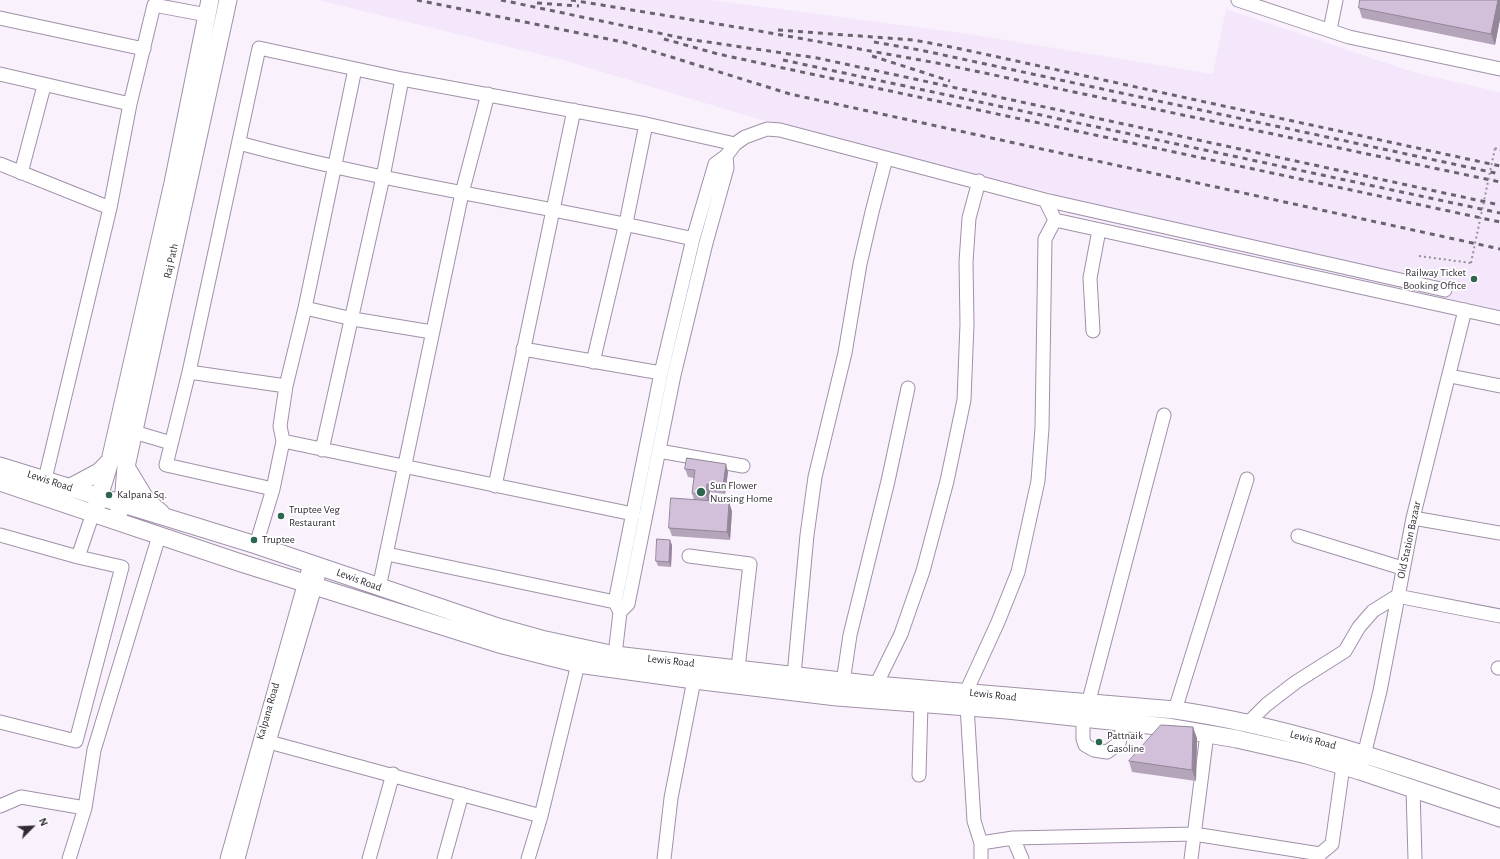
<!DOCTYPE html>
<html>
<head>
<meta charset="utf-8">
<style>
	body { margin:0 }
	#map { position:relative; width:1500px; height:859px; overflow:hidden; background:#f9f2fd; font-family:"Alegreya Sans",sans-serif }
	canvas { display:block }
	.north { position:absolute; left:12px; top:807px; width:40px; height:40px; -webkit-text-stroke:3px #fff; paint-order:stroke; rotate:66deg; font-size:11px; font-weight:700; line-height:16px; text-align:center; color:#302a34 }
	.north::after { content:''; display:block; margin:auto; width:14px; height:18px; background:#302a34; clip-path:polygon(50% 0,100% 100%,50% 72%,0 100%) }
</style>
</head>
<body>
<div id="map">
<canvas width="1500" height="859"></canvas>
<div class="north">N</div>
</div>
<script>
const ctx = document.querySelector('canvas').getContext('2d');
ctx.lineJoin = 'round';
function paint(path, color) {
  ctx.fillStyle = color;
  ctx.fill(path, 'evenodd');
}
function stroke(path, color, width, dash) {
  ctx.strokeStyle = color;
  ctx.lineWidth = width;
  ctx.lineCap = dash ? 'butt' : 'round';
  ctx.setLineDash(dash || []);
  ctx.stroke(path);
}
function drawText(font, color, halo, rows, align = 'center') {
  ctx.font = font + ' "Alegreya Sans",sans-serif';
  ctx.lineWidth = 3.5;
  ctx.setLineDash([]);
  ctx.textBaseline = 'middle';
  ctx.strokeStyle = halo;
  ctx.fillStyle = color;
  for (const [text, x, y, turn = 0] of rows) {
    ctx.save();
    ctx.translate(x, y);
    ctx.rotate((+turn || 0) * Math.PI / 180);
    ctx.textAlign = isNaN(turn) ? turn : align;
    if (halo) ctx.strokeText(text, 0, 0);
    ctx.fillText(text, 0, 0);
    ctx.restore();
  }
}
const built = new Path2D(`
	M318,0H712L969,34L1213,74L1226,9L1416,73L1500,92V310L1065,213L1053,193L918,163L741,114L563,60Z`);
const path = new Path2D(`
	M1495,148L1500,150
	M1419,256L1471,263`);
const minor = new Path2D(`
	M1238,0L1349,37L1500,69
	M0,18L144,49
	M1330,30L1336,0
	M0,74L130,104
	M239,143C388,184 542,204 693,239
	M0,164L110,208
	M21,173L44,86
	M1045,200L1445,290
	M305,308L355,69
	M1093,331L1090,278L1099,230
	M523,349L661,373
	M593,362L626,223L646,124
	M189,372L286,386L280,426L283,441L273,489
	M1450,376L1500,386
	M286,386L305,308L353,319L432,332
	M134,432L171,443
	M283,441L633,514
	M322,450L383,177L402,79
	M659,451L743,466
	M45,479L110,208L130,104L154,5L207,15
	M495,486L574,110
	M1413,518L1500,533
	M0,535L78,557L122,567L76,741L0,722
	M1298,536L1402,568
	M256,545L273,489L166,465L189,372L259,48L402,79L646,124L735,144
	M387,554L615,602
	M689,556L750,564L738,668
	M78,557L93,513
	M379,588L462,193L488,94
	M620,612L628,604L674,375L706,243L727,168L726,156
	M615,655L620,612L615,602L661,373L693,239L715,164L726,156L735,144L745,137L767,129L780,130L1045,200L1055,220L1500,318
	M1498,668H1500
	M794,675L807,535L815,477L845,353L860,264L872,212L886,158
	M843,682L850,635L888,481L908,388
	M876,685L901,634L923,571L947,481L964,400L967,324L966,262L969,218L979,181
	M966,692L998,622L1018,572L1038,481L1042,428L1045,239L1055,220
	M1088,704L1164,415
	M967,706L974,821L981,843V859
	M1175,710L1247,479
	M1083,718V739L1085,745L1094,750L1107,752L1119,743L1124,723
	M1248,723L1266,705L1296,682L1345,651L1359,627L1373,611L1397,596L1500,616
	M269,742L541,816
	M1362,763L1380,691L1413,518L1465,310
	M919,775L921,703
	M1413,789L1415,859
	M0,806L21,797L85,808L69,859
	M85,808L94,750L159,536
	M1013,838L1022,859
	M981,843L1013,838L1194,834L1320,854
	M227,859L310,564
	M238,859L269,742L321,567
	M369,859L393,774
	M444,859L462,794
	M528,859L541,816L578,664
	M664,859L671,798L694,680
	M1191,859L1207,734
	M1318,859L1320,854L1332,844L1343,766`);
const major = new Path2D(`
	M0,466L256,545L498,627L541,639L615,655L876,685L1175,710C1287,726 1393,763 1500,799
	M126,467L146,500L161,513
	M0,482L241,563L499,644L578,664L694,680L837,697L1007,710L1167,727L1237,739L1307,755L1360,771L1500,818
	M69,488L99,472L110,461
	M96,507L110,461L173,183L210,0
	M118,514L123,503L126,467L228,0`);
const rail = new Path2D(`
	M417,0L623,42L790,94L1500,249
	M501,0L687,39L817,58L1500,205
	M571,0L748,29L937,63L1500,182
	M537,3L579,6
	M778,30L914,40L961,49L1500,166
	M664,39L718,54L1500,222
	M874,42L920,50L1500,174
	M872,56L950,81
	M783,60L1500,213`);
const pathBridge = new Path2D(`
	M1471,263L1495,148`);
const wall = new Path2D(`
	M1500,0V19L1495,45L1362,18L1359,8Z
	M685,469L728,472L725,494L710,492L709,501L732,511L730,540L672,536L669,528L694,500L692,493L694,478L688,477Z
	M672,545L671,567L658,566L656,561Z
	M1197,738L1196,781L1132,772L1129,761Z`);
const shadedWall = new Path2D(`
	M1498,0H1500V19L1495,45L1491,34Z
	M726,464L728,472L725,494L723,486Z
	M707,484L710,492L709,503L706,495Z
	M729,502L732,511L730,540L727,532Z
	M670,540L672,545L671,567L669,562Z
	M1193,727L1197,738L1196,781L1192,770Z`);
const building = new Path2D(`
	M1360,0H1498L1491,34L1359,8Z
	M687,458L726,464L723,486L707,484L706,495L692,493L695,470L685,469Z
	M671,498L729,502L727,532L669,528Z
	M657,539L670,540L669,562L656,561Z
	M1161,725L1193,727L1192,770L1129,761Z`);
const markers = [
	[1474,279,4,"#2c664f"],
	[701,492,5,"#2c664f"],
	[109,495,4,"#2c664f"],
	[281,516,4,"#2c664f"],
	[254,540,4,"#2c664f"],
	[1099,742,4,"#2c664f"]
];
const streetNames = [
	["Raj Path",171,261,-78],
	["Lewis Road",50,481,18],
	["Old Station Bazaar",1409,540,-78],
	["Lewis Road",359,580,20],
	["Lewis Road",671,661,6],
	["Lewis Road",993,695,6],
	["Kalpana Road",268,711,-74],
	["Lewis Road",1313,740,15]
];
const poiNames = [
	["Railway Ticket",1466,273,"right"],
	["Booking Office",1466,286,"right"],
	["Sun Flower",710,486],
	["Nursing Home",710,499],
	["Kalpana Sq.",117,495],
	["Truptee Veg",289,510],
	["Restaurant",289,523],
	["Truptee",262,540],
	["Pattnaik",1107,736],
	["Gasoline",1107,749]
];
paint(built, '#f4e7fb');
stroke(minor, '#a190a9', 15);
stroke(major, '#a190a9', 19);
stroke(path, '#958f99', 2, [2, 3]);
stroke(minor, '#fff', 13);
stroke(major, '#fff', 17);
stroke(rail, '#6a636e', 3, [5, 5]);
stroke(pathBridge, '#958f99', 2, [2, 3]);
paint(wall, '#b5a5bb');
paint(shadedWall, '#938699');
paint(building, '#d2c0da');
stroke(building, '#938699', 1);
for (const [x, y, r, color] of markers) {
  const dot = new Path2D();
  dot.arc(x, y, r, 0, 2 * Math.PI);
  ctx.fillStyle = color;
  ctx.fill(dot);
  stroke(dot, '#fff', 1.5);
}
drawText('11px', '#302a34', '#fff', streetNames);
drawText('11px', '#302a34', '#fff', poiNames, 'left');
</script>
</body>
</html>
